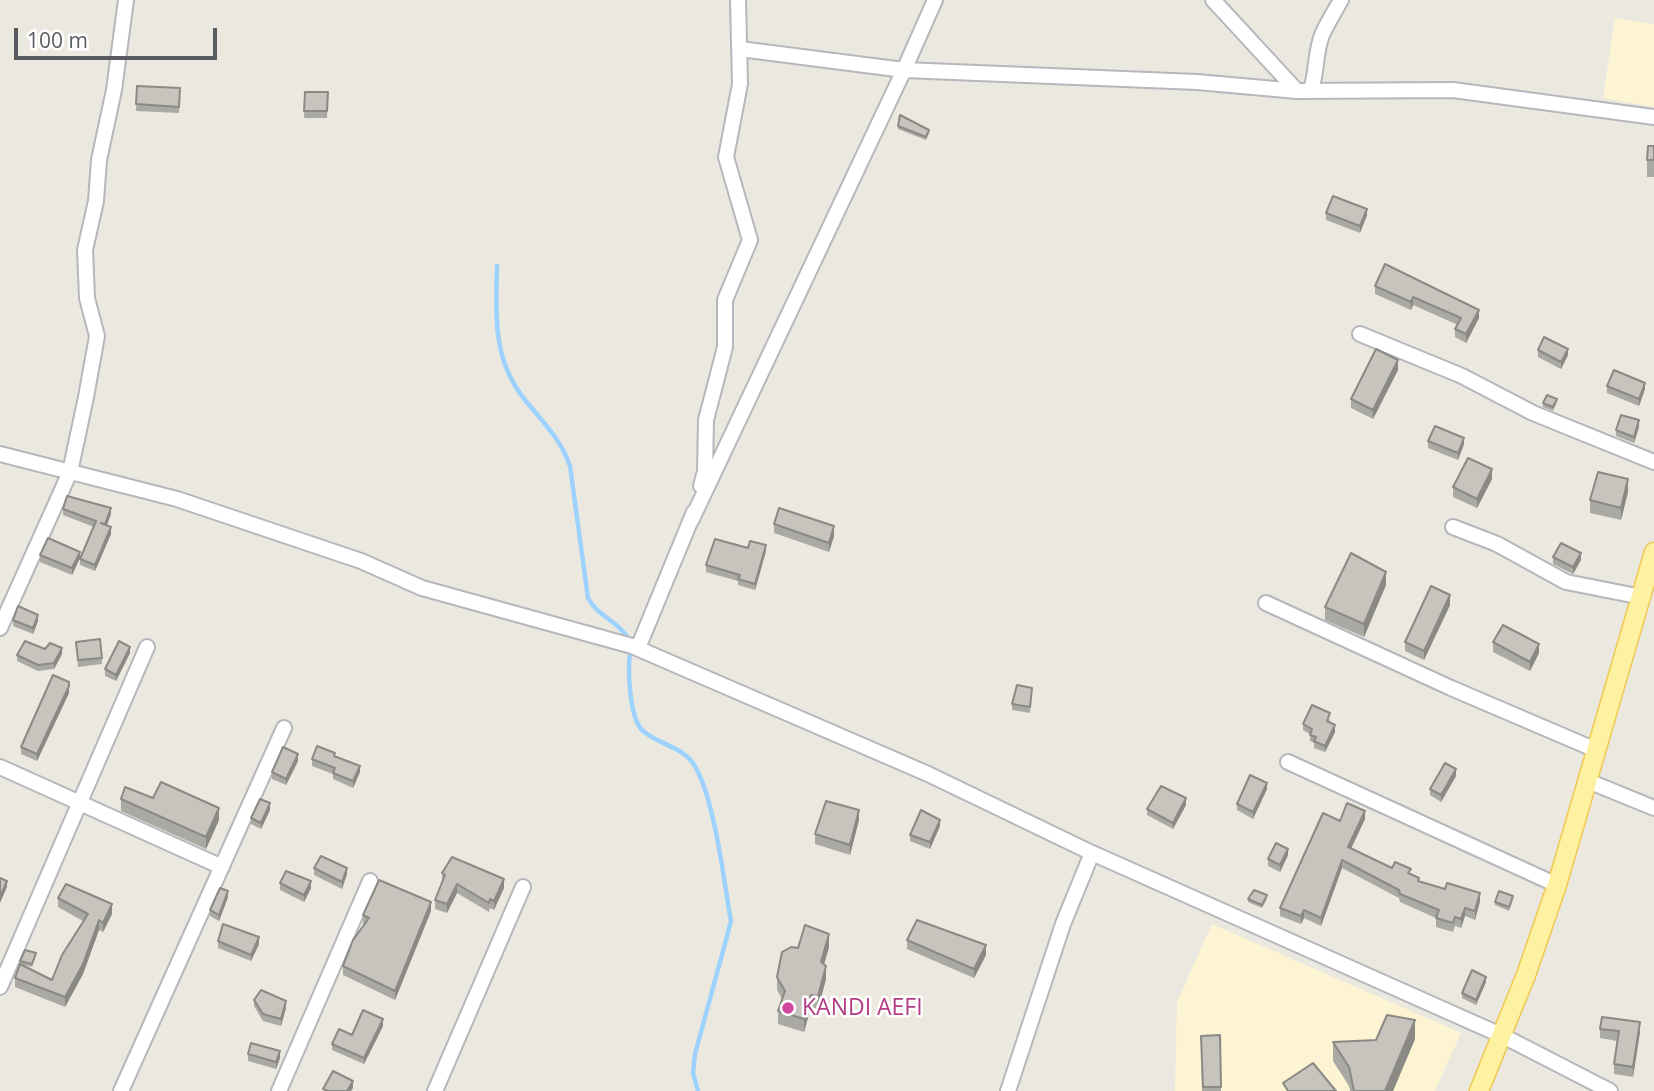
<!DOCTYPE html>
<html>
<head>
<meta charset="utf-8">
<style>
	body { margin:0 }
	#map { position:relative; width:1654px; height:1091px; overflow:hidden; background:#ebe9df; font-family:"Open Sans",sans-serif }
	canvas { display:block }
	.scale { position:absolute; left:14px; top:28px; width:203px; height:32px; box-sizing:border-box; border:4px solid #585c60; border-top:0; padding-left:9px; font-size:21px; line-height:24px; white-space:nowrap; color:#585c60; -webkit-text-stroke:5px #fff; paint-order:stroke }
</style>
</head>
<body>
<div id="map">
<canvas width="1654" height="1091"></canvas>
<div class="scale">100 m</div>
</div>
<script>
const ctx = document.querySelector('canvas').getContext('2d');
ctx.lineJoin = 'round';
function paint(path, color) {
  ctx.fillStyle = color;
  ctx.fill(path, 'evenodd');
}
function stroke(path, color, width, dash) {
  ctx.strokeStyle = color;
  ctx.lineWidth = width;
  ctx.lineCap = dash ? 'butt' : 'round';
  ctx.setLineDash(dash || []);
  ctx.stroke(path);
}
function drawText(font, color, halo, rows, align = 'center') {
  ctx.font = font + ' "Open Sans",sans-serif';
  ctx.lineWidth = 5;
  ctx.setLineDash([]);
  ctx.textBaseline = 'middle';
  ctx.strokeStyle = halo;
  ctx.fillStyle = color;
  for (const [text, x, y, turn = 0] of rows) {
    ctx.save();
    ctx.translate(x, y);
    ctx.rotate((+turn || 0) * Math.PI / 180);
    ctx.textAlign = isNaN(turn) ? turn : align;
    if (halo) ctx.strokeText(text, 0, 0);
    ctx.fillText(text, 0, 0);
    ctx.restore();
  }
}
const commercial = new Path2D(`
	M1615,18L1654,24V107L1603,98Z
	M1212,924L1461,1033L1435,1091H1175L1177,1002Z`);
const stream = new Path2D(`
	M497,266C496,315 492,359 525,400C543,422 560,438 570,466L588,598C599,618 619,621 629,640
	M631,648C627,666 629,719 643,731C658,744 680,746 693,763C713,793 723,873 729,910L731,921L726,940L695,1054L693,1073L698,1091`);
const minor = new Path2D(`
	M1213,0L1297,91
	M740,49L904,70L935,0
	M1311,90C1317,72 1315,53 1322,35C1327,23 1335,11 1341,0
	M1360,334L1462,376L1533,413L1654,462
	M0,454L177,499L361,561L422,588L632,646L928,774L1092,853L1503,1036L1610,1091
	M701,486L705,471L706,420L725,347V300L750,240L726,157L740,84L738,0
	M691,521L904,70L1197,82L1297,91L1453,90L1654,117
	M1453,527L1497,544L1566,582L1642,597
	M1266,603L1451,688L1596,750
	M0,628L70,472L86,397L97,336L87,298L85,250L96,201L99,160L114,90L126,0
	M638,648L694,512
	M1288,762L1557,885
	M0,767L222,867
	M1588,781L1654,808
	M0,987L147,647
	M121,1091L284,728
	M279,1091L370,881
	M435,1091L523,887
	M1008,1091L1063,924L1092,853`);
const major = new Path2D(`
	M1479,1091L1526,975L1557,885L1654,552`);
const wall = new Path2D(`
	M137,86L180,88L179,113L136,111Z
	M305,92H328L327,118H304Z
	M898,126L929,133L926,140L898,129Z
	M1654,146V177H1647V160Z
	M1326,213L1367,215L1360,233L1326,220Z
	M1385,264L1479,318L1466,343L1455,337V329L1458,325L1413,305L1411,310L1375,294V286Z
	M1538,350L1568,355L1561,369L1538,357Z
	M1398,370L1373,419L1351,408V399Z
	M1607,386L1645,389L1639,406L1607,393Z
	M1557,402L1553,411L1543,407V403Z
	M1639,427L1634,443L1616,436V430Z
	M1428,441L1464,444L1458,460L1428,448Z
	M1492,479L1477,508L1453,497V487Z
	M1628,492L1621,520L1590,513V500Z
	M63,509L111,514L107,525L111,534L95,571L80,565V559L94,527L63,515Z
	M774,524L834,536L829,552L774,533Z
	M766,551L755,590L738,585V581L706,572V565Z
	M40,555L80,558L72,575L40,562Z
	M1553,557L1581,560L1573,574L1553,564Z
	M1386,585L1364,637L1325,620V607Z
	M1450,605L1424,660L1405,651V642Z
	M13,620L38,621L33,634L13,626Z
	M76,642L102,658V664L78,667Z
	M1493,642L1539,653L1530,671L1493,652Z
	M45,649L62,654L54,669L38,671L17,661V655Z
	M130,653L116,681L105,676V669Z
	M69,693L37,761L21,754V747Z
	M1032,694L1030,713L1012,710V704Z
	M1330,719L1329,722L1335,732L1325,752L1314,748V743L1310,741V734L1303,730V724Z
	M335,757L360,772L353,788L333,779V774L312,766V759Z
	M298,761L286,785L272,779V772Z
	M1456,776L1441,802L1430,795V789Z
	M1267,789L1253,819L1237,810V804Z
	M153,798L219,820L206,849L121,811V799Z
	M1186,805L1173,829L1147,815V809Z
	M270,810L261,829L251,824V818Z
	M1365,819L1351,848L1392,868L1411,874L1419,881L1480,901L1475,920L1465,916L1461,928L1455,926L1453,932L1436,927V918L1400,902L1399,898L1342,868L1321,926L1304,918L1301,924L1280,916V908L1340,821Z
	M859,820L850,855L815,844V834Z
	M940,826L930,849L910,841V835Z
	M1288,855L1280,872L1268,866V859Z
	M314,868L347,874L342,889L314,875Z
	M442,873L504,888L494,910L490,908L489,912L457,893L447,913L435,909V900L442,882Z
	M280,883L311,888L304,902L280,890Z
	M228,897L219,921L210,916V910Z
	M58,898L112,914L103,932L99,930L83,974L65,1007L15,987V978L52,980L83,921L58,907Z
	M1248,899H1267L1262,908L1248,902Z
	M1513,900L1509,911L1495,905V902Z
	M431,911L395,1000L343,975V966L364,925L363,924V915Z
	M907,940L986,955L974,978L907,949Z
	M218,941L259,944L251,961L218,948Z
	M829,947L824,965L826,979L818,1009L811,1007L804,1032L778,1024V1011L782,999L777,990V977L798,948Z
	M36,956L32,967L20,964V961Z
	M1486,982L1476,1005L1462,998V993Z
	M254,1000L286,1008L281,1026L263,1021L254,1006Z
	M383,1026L364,1064L332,1050V1044L352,1035Z
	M1600,1029L1640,1032L1633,1077L1614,1074V1064L1617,1041L1600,1038Z
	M1220,1035L1221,1091H1202L1201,1036Z
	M1415,1039L1393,1091H1350L1349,1086L1333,1061V1042Z
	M248,1054L280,1058L276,1069L248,1061Z`);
const shadedWall = new Path2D(`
	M1367,209V215L1360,233V226Z
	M1413,297V305L1411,310V302Z
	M1479,310V318L1466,343V334Z
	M1568,349V355L1561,369V362Z
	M1398,360V370L1373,419V410Z
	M1645,383V389L1639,406V399Z
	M1639,420V427L1634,443V437Z
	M1464,438V444L1458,460V453Z
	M1492,469V479L1477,508V499Z
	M1628,479V492L1621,520V508Z
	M111,508V514L105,530V524Z
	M834,526V536L829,552V543Z
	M111,527V534L95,571V565Z
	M766,545V551L755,590V584Z
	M80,552V558L72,575V568Z
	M1581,553V560L1573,574V567Z
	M1386,572V585L1364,637V624Z
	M1450,595V605L1424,660V651Z
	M38,615V621L33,634V628Z
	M1539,644V653L1530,671V662Z
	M130,647V653L116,681V675Z
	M62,648V654L54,669V663Z
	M69,686V693L37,761V754Z
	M1335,725V732L1325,752V746Z
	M298,754V761L286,785V779Z
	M360,766V772L353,788V781Z
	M1456,769V776L1441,802V795Z
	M1267,783V789L1253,819V812Z
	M1186,798V805L1173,829V823Z
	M270,803V810L261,829V823Z
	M219,808V820L206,849V837Z
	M859,810V820L850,855V845Z
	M1365,811V819L1348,855V847Z
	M940,820V826L930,849V842Z
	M1288,849V855L1280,872V865Z
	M1342,860V868L1321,926V918Z
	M347,868V874L342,889V882Z
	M504,879V888L494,910V901Z
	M7,881V887L0,903V897Z
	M311,881V888L304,902V895Z
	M457,884V893L447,913V904Z
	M228,891V897L219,921V915Z
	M1480,893V901L1475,920V911Z
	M431,902V911L395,1000V991Z
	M112,904V914L103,932V923Z
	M1465,908V916L1461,928V919Z
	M1304,910V918L1301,924V916Z
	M99,920V930L83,974L65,1007V997Z
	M829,934V947L821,975V962Z
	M259,937V944L251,961V955Z
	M986,945V955L974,978V969Z
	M826,966V979L818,1009V996Z
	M1486,977V982L1476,1005V1000Z
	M811,995V1007L804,1032V1019Z
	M286,1001V1008L281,1026V1019Z
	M383,1019V1026L364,1064V1058Z
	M1415,1020V1039L1393,1091H1385Z
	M1640,1022V1032L1633,1077V1067Z
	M280,1051V1058L276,1069V1062Z
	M353,1081V1088L351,1091H347Z`);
const building = new Path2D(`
	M137,86L180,88L179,107L136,104Z
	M305,92H328L327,111H304Z
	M900,115L929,130L926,137L898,126Z
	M1648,146H1654V160H1647Z
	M1333,196L1367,209L1360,226L1326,213Z
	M1385,264L1479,310L1466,334L1455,329L1461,318L1413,297L1411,302L1375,286Z
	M1544,337L1568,349L1561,362L1538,350Z
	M1376,349L1398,360L1373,410L1351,399Z
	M1614,370L1645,383L1639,399L1607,386Z
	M1547,395L1557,399L1553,407L1543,403Z
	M1621,415L1639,420L1634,437L1616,430Z
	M1435,426L1464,438L1458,453L1428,441Z
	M1468,458L1492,469L1477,499L1453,487Z
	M1598,472L1628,479L1621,508L1590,500Z
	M67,496L111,508L105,524L101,523L111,527L95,565L80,559L96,521L63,509Z
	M779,508L834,526L829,543L774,524Z
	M48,538L80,552L72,568L40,555Z
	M715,539L748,548L750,541L766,545L755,584L738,579L740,575L706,565Z
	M1561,543L1581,553L1573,567L1553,557Z
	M1351,553L1386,572L1364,624L1325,607Z
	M1431,586L1450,595L1424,651L1405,642Z
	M18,606L38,615L33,628L13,620Z
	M1503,625L1539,644L1530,662L1493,642Z
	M100,639L102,658L78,660L76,642Z
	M25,641L45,649L50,643L62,648L54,663L38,665L17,655Z
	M119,641L130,647L116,675L105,669Z
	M53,675L69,682V686L37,754L21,747Z
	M1017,685L1032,688L1030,707L1012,704Z
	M1312,705L1330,713L1327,721L1335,725L1325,746L1314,741L1316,737L1310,735L1312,729L1303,724Z
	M317,746L335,753L334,756L360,766L353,781L333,773L335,768L312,759Z
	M283,747L298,754L286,779L272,772Z
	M1445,763L1456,769L1441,795L1430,789Z
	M1250,775L1267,783L1253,812L1237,804Z
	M161,782L219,808L206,837L121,799L125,787L153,798Z
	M1161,786L1186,798L1173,823L1147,809Z
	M260,799L270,803L261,823L251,818Z
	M826,801L859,810L850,845L815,834Z
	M1347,803L1365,811L1348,847L1392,868L1395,862L1411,869L1408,873L1419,878L1418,881L1445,889L1447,883L1480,893L1475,911L1465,908L1461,919L1455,917L1453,923L1436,918L1439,910L1400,894L1399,890L1342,860L1321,918L1304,910L1301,916L1280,908L1323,813L1340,821Z
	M921,810L940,820L930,842L910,835Z
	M1276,843L1288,849L1280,865L1268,859Z
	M321,856L347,868L342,882L314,868Z
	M452,857L504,879L494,901L490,899L489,903L457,884L447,904L435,900L445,875L442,873Z
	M286,871L311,881L304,895L280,883Z
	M0,878L7,881L0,897Z
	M379,880L431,902L395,991L343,966L353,940L369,918L363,915Z
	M66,884L112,904L103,923L99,920L83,964L65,997L15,978L20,964L52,980L62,955L88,914L58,898Z
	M220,888L228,891L219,915L210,910Z
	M1254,890L1267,895L1262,905L1248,899Z
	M1499,891L1513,896L1509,907L1495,902Z
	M917,920L986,945L974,969L907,940Z
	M223,924L259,937L251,955L218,941Z
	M805,925L829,934L821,962L826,966L818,996L811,995L804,1019L778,1011L785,991L777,977L782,952L791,947L798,948Z
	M25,950L36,953L32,964L20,961Z
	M1472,970L1486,977L1476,1000L1462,993Z
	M261,990L286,1001L281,1019L263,1014L254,1000Z
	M363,1010L383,1019L364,1058L332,1044L339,1029L352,1035Z
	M1387,1015L1415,1020L1385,1091H1354L1349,1067L1333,1042L1376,1040Z
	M1602,1017L1640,1022L1633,1067L1614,1064L1619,1031L1600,1029Z
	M1220,1035L1221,1087H1203L1201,1036Z
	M251,1043L280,1051L276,1062L248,1054Z
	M1313,1063L1336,1091H1288L1283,1083Z
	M333,1071L353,1081L347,1091H328L323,1089Z`);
const markers = [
	[788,1008,7,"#d1479c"]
];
const hotelNames = [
	["KANDI AEFI",802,1008]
];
paint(commercial, '#fdf4d3');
stroke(stream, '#9dd1fe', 4.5);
stroke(minor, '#b5b7bc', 18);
stroke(major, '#efc854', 21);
stroke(minor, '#fff', 14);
stroke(major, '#fef2a2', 18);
paint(wall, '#aaa9a3');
paint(shadedWall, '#8b8984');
paint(building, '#c6c4bd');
stroke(building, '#8b8984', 2);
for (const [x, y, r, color] of markers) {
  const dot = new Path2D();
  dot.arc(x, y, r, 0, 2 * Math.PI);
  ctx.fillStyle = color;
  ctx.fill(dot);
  stroke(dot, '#fff', 2.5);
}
drawText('23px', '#b23c85', '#fff', hotelNames, 'left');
</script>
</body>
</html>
